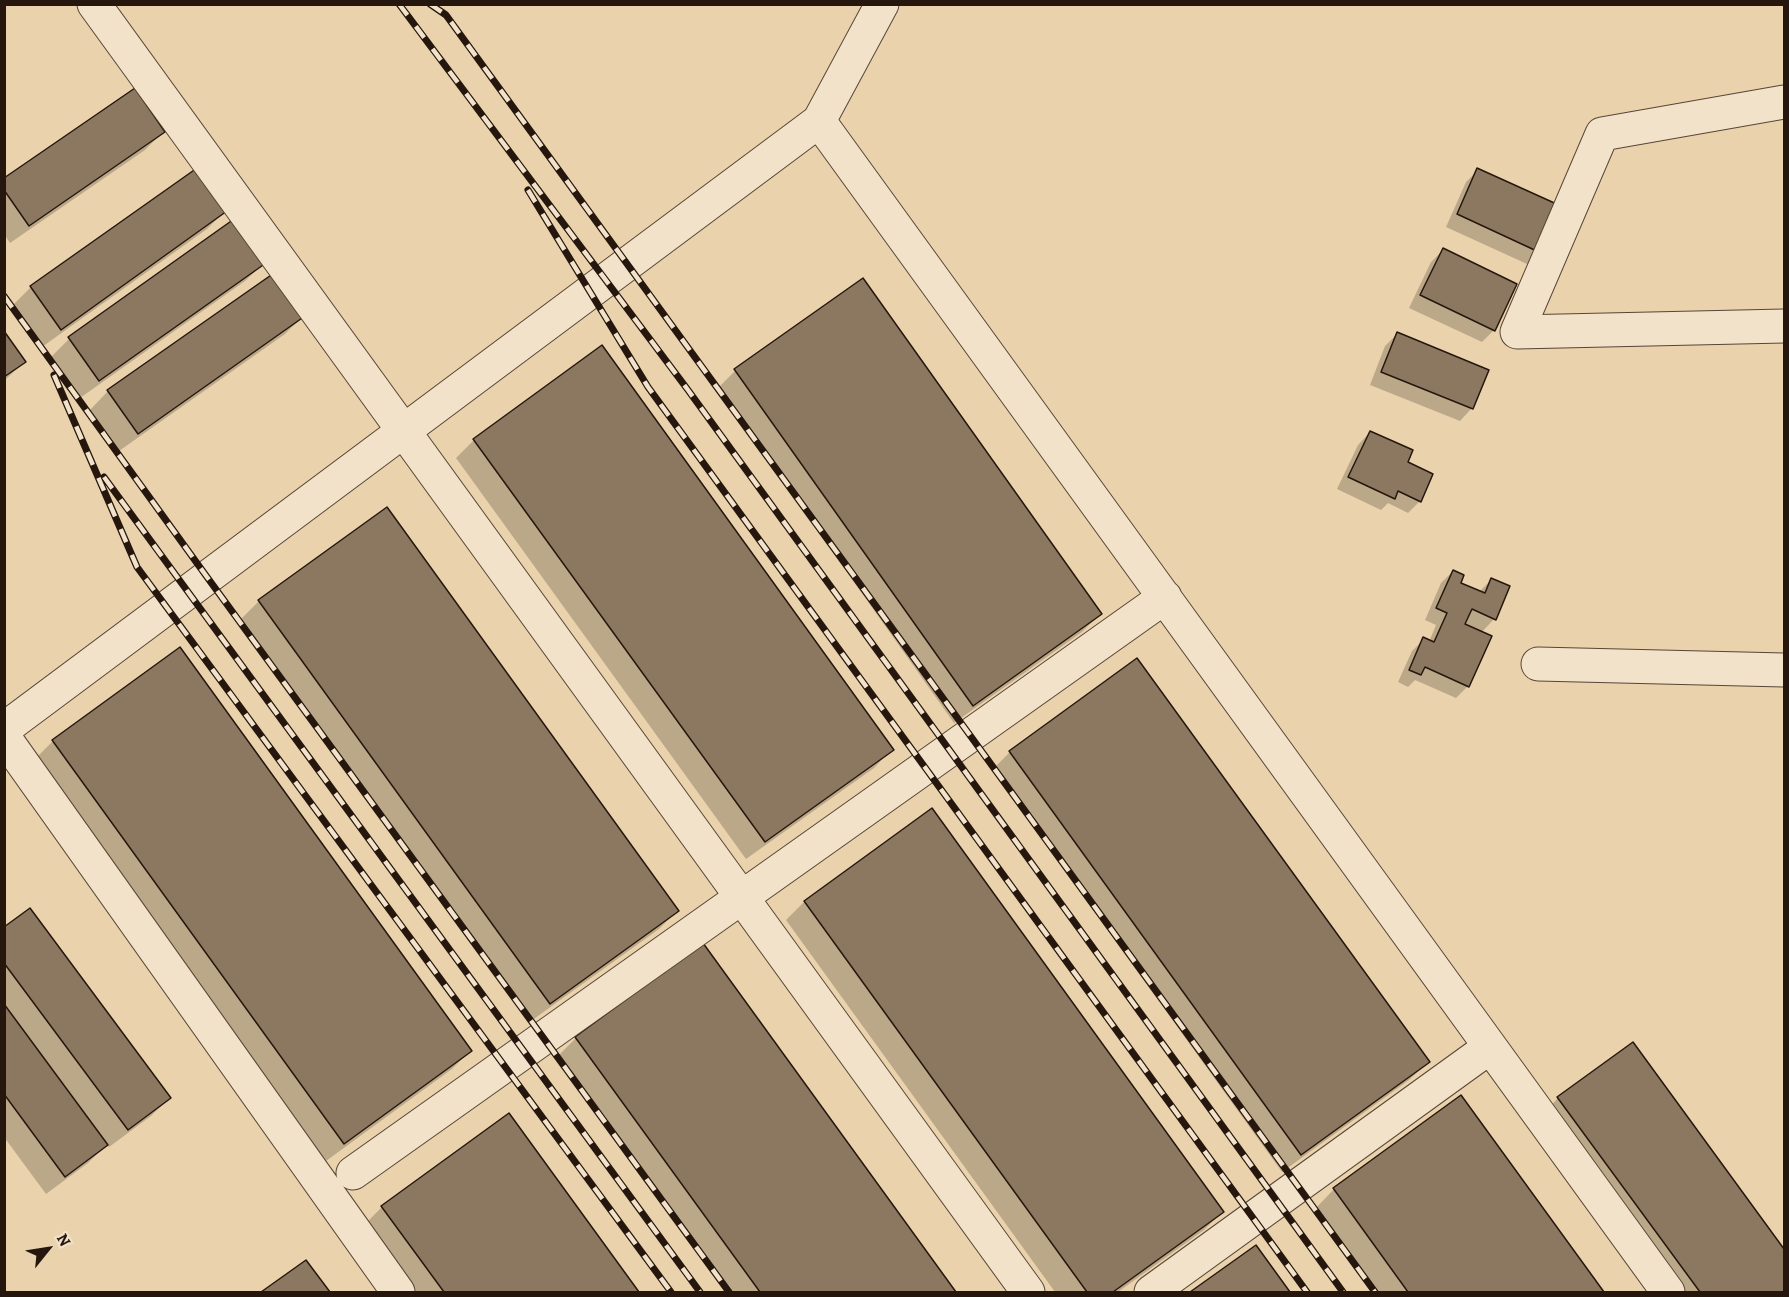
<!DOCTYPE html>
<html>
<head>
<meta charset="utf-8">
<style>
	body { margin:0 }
	#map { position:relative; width:1789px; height:1297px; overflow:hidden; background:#ead2ac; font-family:Alegreya,serif }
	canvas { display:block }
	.frame { position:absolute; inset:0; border:6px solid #26170e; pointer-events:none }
	.north { position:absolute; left:18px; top:1219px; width:60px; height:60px; -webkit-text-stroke:4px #f1e2c9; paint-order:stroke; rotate:60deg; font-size:16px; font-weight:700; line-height:24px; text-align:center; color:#26170e }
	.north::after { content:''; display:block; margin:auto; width:21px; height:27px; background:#26170e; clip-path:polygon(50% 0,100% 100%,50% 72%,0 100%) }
</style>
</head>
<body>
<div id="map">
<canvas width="1789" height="1297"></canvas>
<div class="frame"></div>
<div class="north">N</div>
</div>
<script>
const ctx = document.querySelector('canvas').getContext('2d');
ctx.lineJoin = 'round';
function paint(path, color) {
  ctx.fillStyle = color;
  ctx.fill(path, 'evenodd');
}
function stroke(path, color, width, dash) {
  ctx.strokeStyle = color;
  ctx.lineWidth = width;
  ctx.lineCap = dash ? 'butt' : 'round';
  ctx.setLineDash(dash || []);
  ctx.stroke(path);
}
const shadow = new Path2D(`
	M163,132L145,150L10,243L4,234V179Z
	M196,170L225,211L207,229L42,347L13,305L31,287Z
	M1478,170L1539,252L1527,264L1446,227L1466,182Z
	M1443,250L1494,330L1482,342L1409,308L1431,262Z
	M264,263L245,281L80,398L51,357L69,339Z
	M863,280L1100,614L1082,632L954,723L717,389L735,371Z
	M303,316L285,334L119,451L90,410L108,391Z
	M4,334L24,362L4,381Z
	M1397,334L1472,408L1460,421L1370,385L1385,346Z
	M1370,432L1406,463L1420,501L1408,513L1388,503L1381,510L1337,489L1358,445Z
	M474,440L892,749L874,768L746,859L456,458Z
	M1453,571L1459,584L1479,592L1491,580L1494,619L1481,633L1468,686L1456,698L1415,680L1408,687L1398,682L1412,651L1424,639L1429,642L1436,625L1425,620L1441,583Z
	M259,601L677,911L659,929L531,1021L241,619Z
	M53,741L470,1051L452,1069L326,1161L35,759Z
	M1010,752L1428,1062L1409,1080L1282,1172L992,770Z
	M932,810L1222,1212L1204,1230L1118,1292H1055L786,920L804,902Z
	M4,929L169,1098L151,1116L109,1147L107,1144L88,1163L46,1194L4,1137Z
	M703,946L954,1292H729L558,1056L576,1038Z
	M1633,1044L1784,1252V1292H1669L1540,1117L1558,1098Z
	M1461,1097L1602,1292H1377L1316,1208L1334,1189Z
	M509,1115L637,1292H413L364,1225L382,1207Z
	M1256,1247L1289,1292H1193Z
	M306,1262L328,1292H264Z`);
const building = new Path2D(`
	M135,88L165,132L29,226L4,190V178Z
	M197,168L227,211L61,330L30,286Z
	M1477,168L1561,206L1541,253L1457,214Z
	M234,219L266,263L99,381L68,337Z
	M1443,248L1517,284L1495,331L1420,295Z
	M274,273L305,316L138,434L107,390Z
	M863,278L1102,614L973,706L734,369Z
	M4,331L26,362L4,377Z
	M1397,332L1489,370L1473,409L1381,372Z
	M602,345L894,750L765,842L473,439Z
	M1370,431L1413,450L1408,462L1433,474L1421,502L1398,491L1395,499L1348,477Z
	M387,507L679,911L550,1004L258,600Z
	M1453,570L1464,575L1461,583L1485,593L1491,578L1510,586L1496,620L1472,609L1465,624L1492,636L1469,687L1425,667L1421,675L1409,670L1423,637L1434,642L1447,613L1436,608Z
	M180,647L472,1051L344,1144L52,740Z
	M1137,658L1430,1062L1301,1155L1009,751Z
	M932,808L1224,1212L1113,1292H1087L804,901Z
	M30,908L171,1098L128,1130L4,963V927Z
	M703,943L956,1292H760L575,1037Z
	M4,1004L108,1145L65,1177L4,1094Z
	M1633,1042L1784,1249V1292H1700L1557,1097Z
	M1461,1095L1604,1292H1408L1333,1188Z
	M509,1113L639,1292H444L381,1206Z
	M1256,1245L1290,1292H1190Z
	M306,1260L330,1292H261Z`);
const minor = new Path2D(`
	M94,4L1028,1292
	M1784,102L1602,134L1517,332L1784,326
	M819,121L1668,1292
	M1538,664L1784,670
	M4,729L819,121L882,4
	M4,737L398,1292
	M353,1173L1165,597
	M1151,1292L1490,1047`);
const rail = new Path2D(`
	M399,4L688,390L1343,1292
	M430,4L446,15L1375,1292
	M528,190L648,387L1307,1292
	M4,296L207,577L729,1292
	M54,375L137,567L671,1292
	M104,477L700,1292`);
paint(shadow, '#0003');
paint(building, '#8c7860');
stroke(building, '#26170e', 1.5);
stroke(minor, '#574636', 35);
stroke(minor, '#f1e2c9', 33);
stroke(rail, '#26170e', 7);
stroke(rail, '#f1e2c9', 4.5, [14]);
</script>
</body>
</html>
